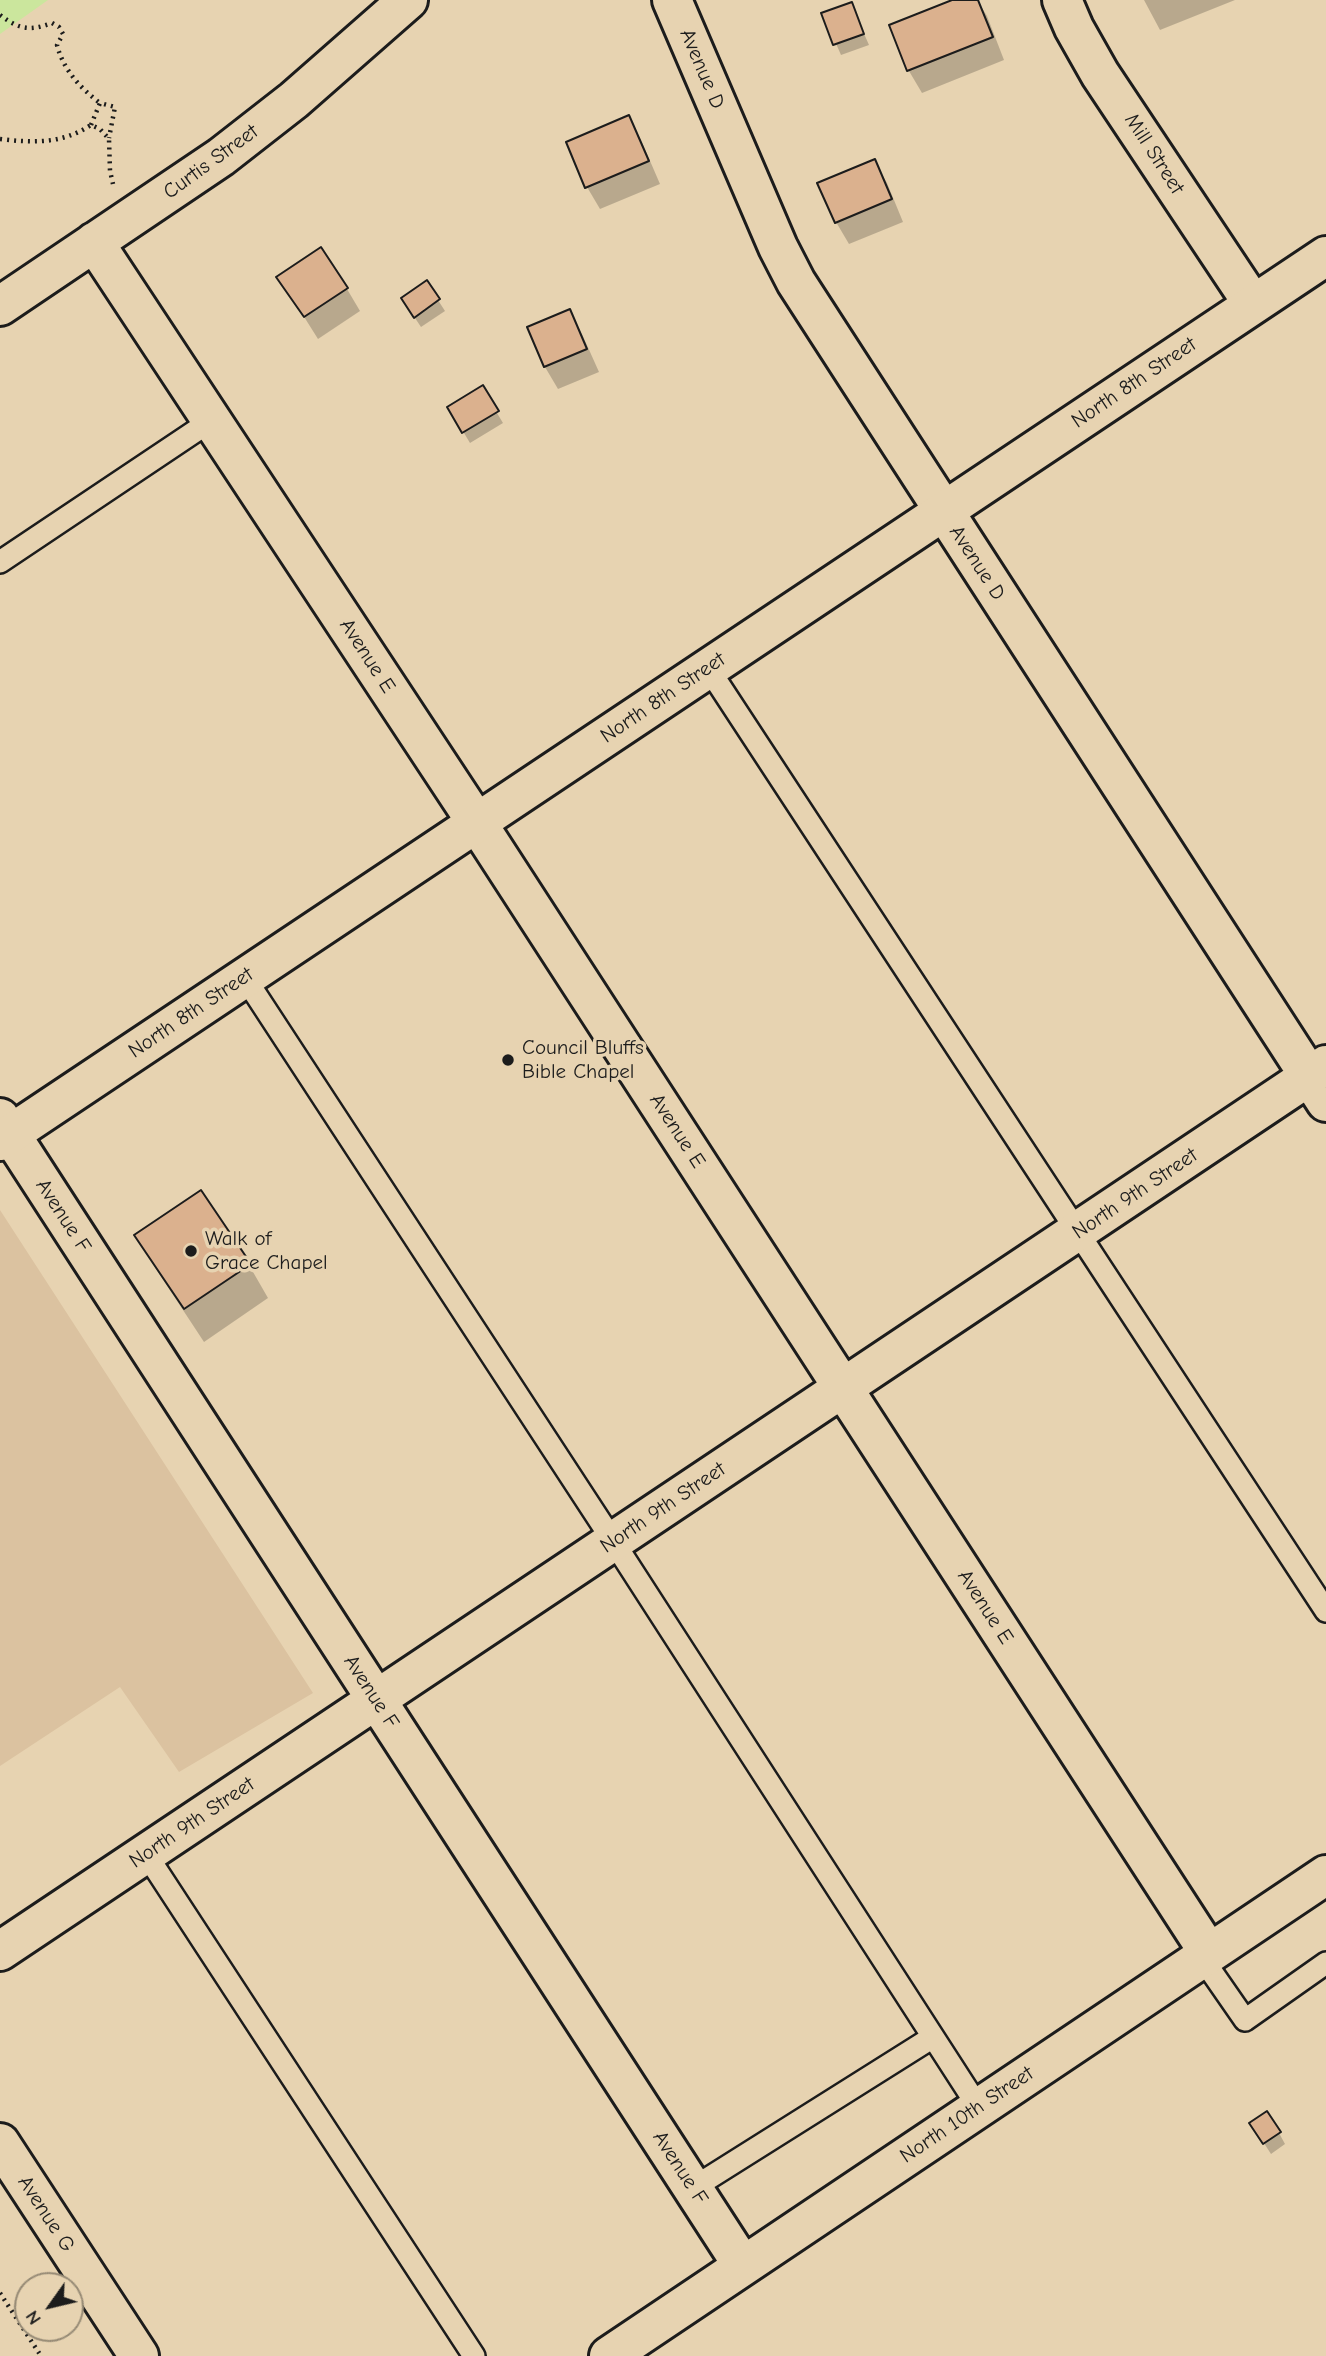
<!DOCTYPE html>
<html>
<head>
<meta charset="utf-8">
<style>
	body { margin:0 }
	#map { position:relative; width:1326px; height:2356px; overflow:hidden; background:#e7d3b1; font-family:"Comic Neue",sans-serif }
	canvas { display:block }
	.north { position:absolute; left:14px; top:2272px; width:70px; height:70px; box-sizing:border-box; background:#e7d3b1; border:2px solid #968a75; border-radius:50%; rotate:236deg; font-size:19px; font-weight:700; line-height:28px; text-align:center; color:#1c1c1c }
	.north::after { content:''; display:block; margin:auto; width:24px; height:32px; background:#1c1c1c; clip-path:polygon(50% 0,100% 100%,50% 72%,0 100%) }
</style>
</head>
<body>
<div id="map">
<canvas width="1326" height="2356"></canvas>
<div class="north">N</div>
</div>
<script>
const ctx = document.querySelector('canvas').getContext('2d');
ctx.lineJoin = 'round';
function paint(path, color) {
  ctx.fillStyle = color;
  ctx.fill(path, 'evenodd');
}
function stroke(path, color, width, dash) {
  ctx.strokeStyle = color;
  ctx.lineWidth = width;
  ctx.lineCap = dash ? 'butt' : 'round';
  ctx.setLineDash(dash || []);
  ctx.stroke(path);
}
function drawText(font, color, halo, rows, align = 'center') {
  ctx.font = font + ' "Comic Neue",sans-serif';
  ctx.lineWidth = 7;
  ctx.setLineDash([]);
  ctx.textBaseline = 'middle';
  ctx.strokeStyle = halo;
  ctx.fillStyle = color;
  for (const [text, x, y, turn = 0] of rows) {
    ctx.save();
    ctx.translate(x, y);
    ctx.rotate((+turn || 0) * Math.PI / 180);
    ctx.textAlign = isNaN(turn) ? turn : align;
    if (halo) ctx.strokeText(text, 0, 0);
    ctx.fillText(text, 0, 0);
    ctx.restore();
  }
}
const built = new Path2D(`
	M0,1210L313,1693L179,1772L120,1687L0,1766Z`);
const green = new Path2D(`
	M0,0H48L0,34Z`);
const shadow = new Path2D(`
	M957,0H977L987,16L1004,60L922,93L909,71L891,26Z
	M1144,0H1235L1160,30Z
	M851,4L869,45L841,55L823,14Z
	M628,117L641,140L660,184L600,209L587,187Z
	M874,161L887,183L903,222L849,244L836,222Z
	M279,277L347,289L360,311L318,339Z
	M427,283L445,311L421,327L409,309Z
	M569,311L582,334L599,372L558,389L545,367L529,328Z
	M482,388L503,423L470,443L449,408Z
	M136,1236L249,1265L268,1298L204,1342L156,1269Z
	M1279,2133L1285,2144L1271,2154L1258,2134Z`);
const building = new Path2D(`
	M952,0H978L993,37L907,71L889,25Z
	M852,2L864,34L833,45L821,13Z
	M629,115L649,161L585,188L566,142Z
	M875,159L892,199L835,223L817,183Z
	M321,247L348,288L304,317L276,277Z
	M427,280L440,299L414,318L401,298Z
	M570,309L587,349L544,367L527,327Z
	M483,385L499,411L462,433L447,407Z
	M201,1190L251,1264L184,1309L134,1235Z
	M1267,2111L1281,2132L1263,2144L1249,2123Z`);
const path = new Path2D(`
	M0,15C20,30 30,31 52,23L59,27L63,34L57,45C63,69 80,88 100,103
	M91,125L100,103L115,107L109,138
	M0,139C33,143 62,144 91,125L100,129L109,139L110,171L113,184
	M0,2293L41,2356`);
const lane = new Path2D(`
	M0,562L212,420
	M708,668L1326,1611
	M245,978L613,1541L979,2108
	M146,1854L474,2356
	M1202,1958L1245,2020L1326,1963
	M693,2188L933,2037`);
const street = new Path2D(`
	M672,0L778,247L796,282L1326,1102
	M1062,0L1074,28L1100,74L1253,304
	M94,242L477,823L1209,1953
	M0,306L221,157L294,100L408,0
	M0,1118L743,2266
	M0,1951L1326,1065
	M0,2143L139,2356
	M609,2356L1326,1875`);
const secondary = new Path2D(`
	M0,1141L1326,256`);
const markers = [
	[508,1060,7,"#1c1c1c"],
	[191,1251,7,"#1c1c1c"]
];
const streetNames = [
	["Avenue D",702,69,67],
	["Mill Street",1154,154,57],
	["Curtis Street",211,162,-36],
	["North 8th Street",1134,383,-34],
	["Avenue D",977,563,57],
	["Avenue E",367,656,57],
	["North 8th Street",663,698,-34],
	["North 8th Street",191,1013,-34],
	["Avenue E",677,1131,57],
	["North 9th Street",1135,1194,-34],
	["Avenue F",63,1216,57],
	["North 9th Street",663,1508,-34],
	["Avenue E",985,1607,57],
	["Avenue F",371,1692,57],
	["North 9th Street",192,1823,-34],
	["North 10th Street",967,2115,-34],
	["Avenue F",680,2168,57],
	["Avenue G",46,2214,57]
];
const poiNames = [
	["Council Bluffs",522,1048],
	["Bible Chapel",522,1072],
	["Walk of",205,1239],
	["Grace Chapel",205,1263]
];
paint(built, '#dbc2a0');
paint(green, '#cbe69d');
paint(shadow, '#0003');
paint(building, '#dbb18e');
stroke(building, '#1c1c1c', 2);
stroke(lane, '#1c1c1c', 26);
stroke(street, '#1c1c1c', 44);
stroke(secondary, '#1c1c1c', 44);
stroke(path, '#1c1c1c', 4.5, [2, 5]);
stroke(lane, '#e7d3b1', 21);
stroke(street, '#e7d3b1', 38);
stroke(secondary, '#e7d3b1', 38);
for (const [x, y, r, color] of markers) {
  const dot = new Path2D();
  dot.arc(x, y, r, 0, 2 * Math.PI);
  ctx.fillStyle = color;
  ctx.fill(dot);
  stroke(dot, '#e7d3b1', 2.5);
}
drawText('21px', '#1c1c1c', '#e7d3b1', streetNames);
drawText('21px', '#1c1c1c', '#e7d3b1', poiNames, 'left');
</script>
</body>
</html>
